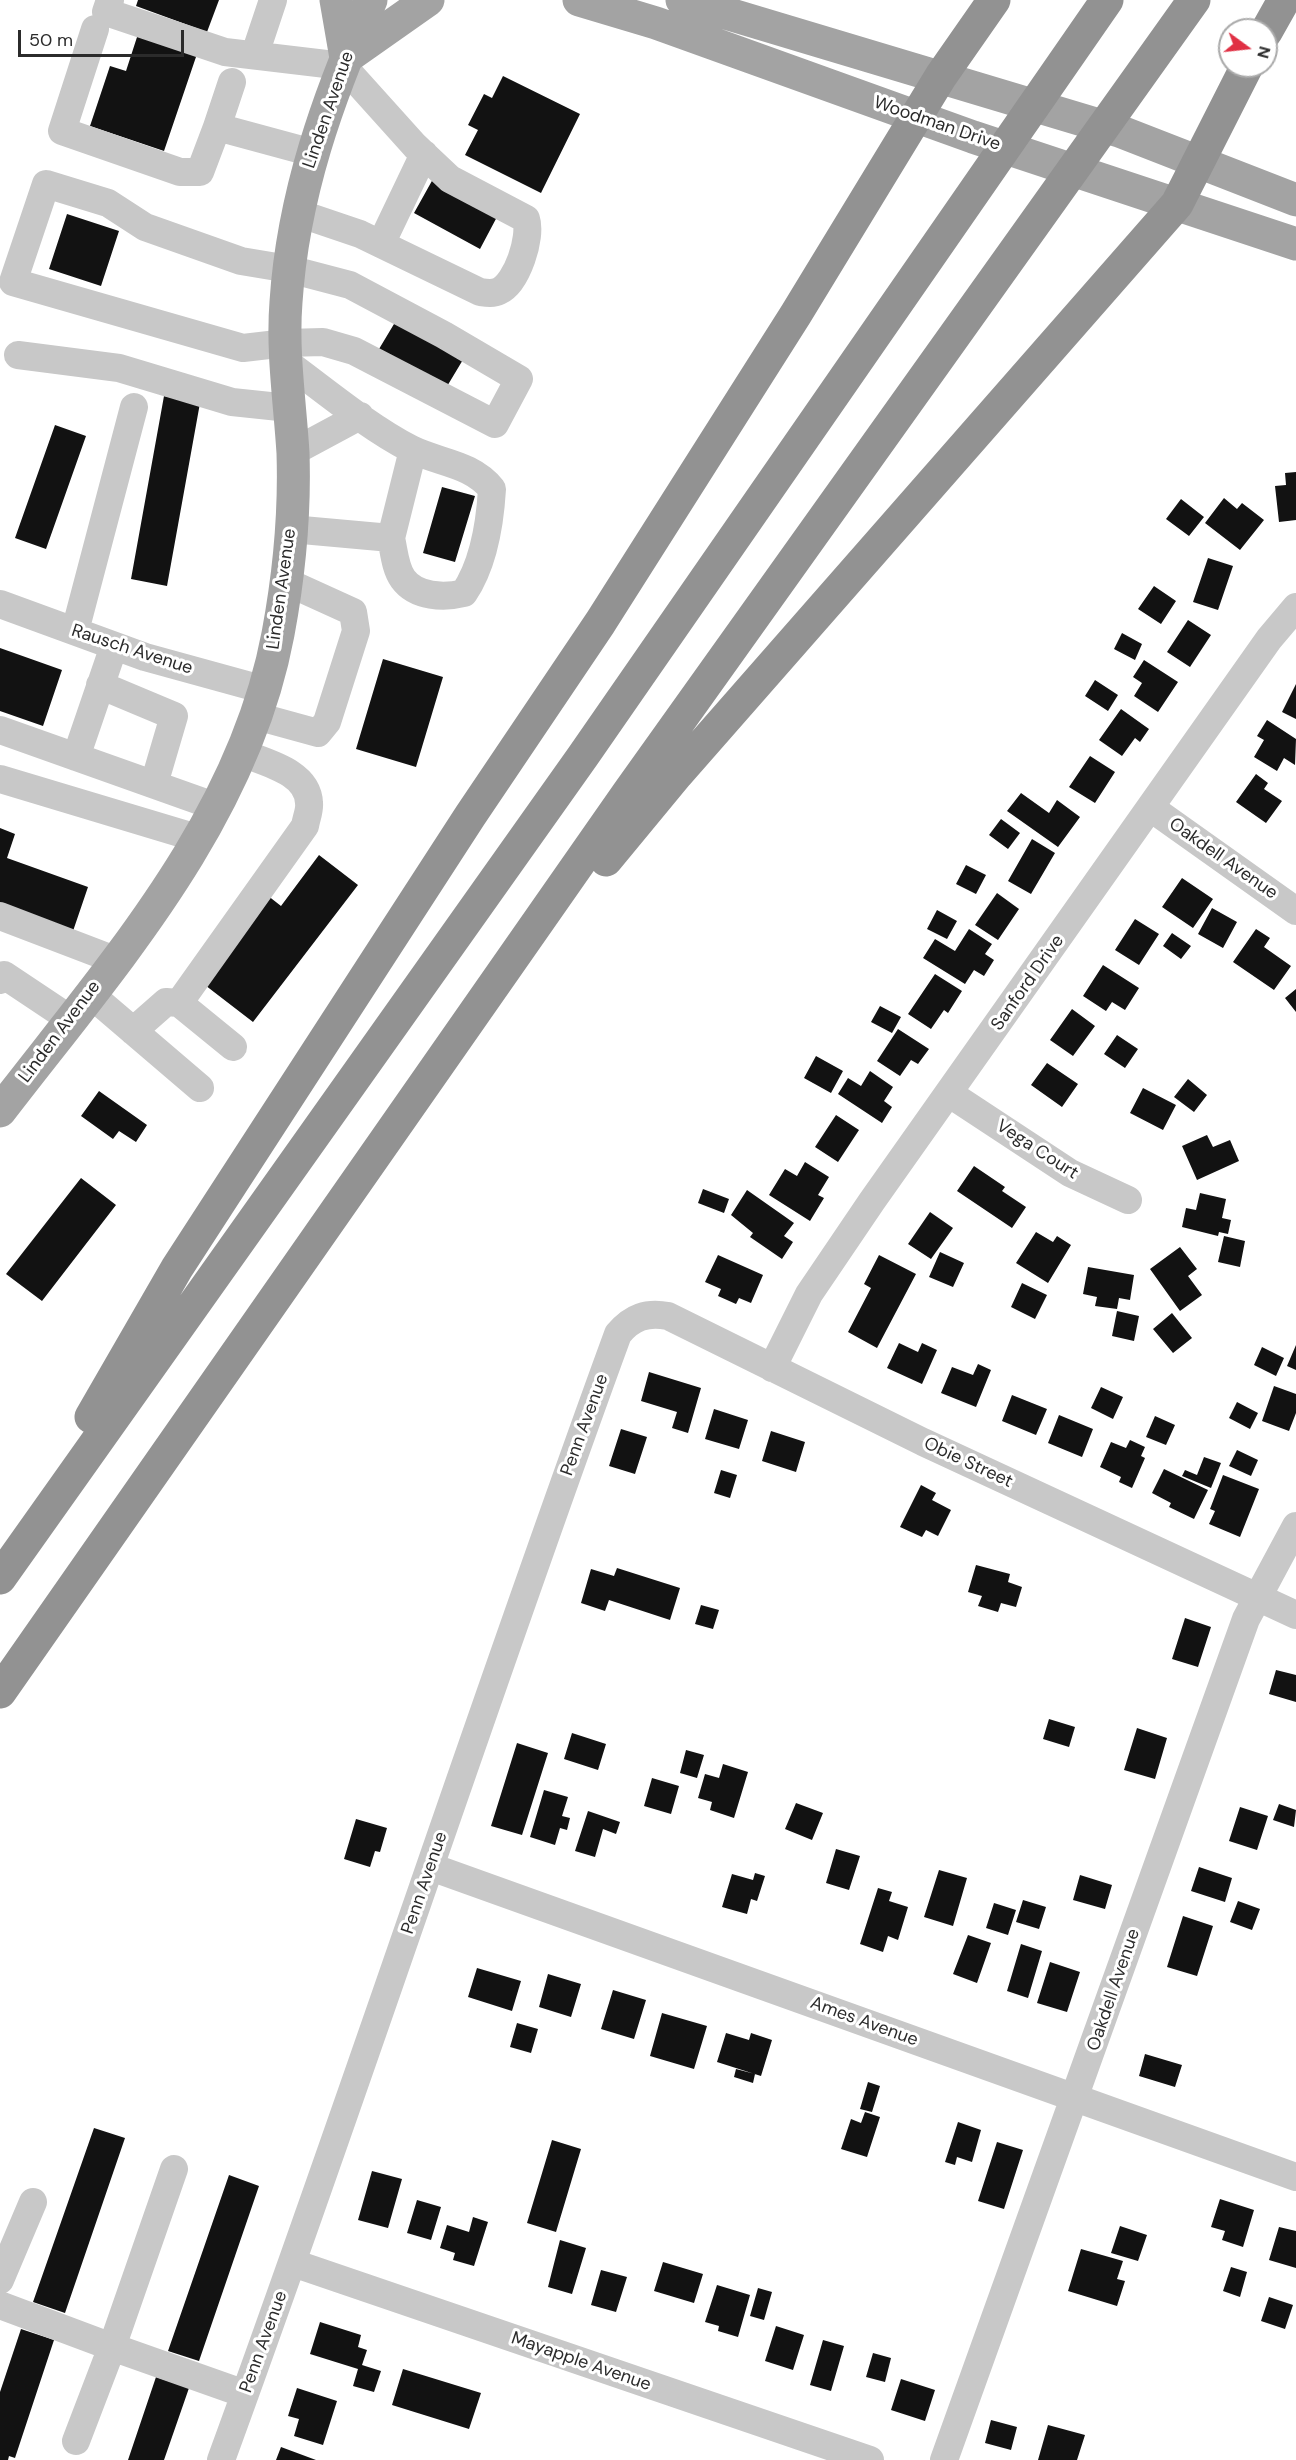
<!DOCTYPE html>
<html>
<head>
<meta charset="utf-8">
<style>
	body { margin:0 }
	#map { position:relative; width:1296px; height:2460px; overflow:hidden; background:#fff; font-family:"DM Sans",sans-serif }
	canvas { display:block }
	.north { position:absolute; left:1218px; top:18px; width:60px; height:60px; box-sizing:border-box; background:#fff; border:2px solid #aaa; border-radius:50%; rotate:105deg; font-size:16px; font-weight:700; line-height:24px; text-align:center; color:#2b2b2b }
	.north::after { content:''; display:block; margin:auto; width:21px; height:27px; background:#e03044; clip-path:polygon(50% 0,100% 100%,50% 72%,0 100%) }
	.scale { position:absolute; left:18px; top:30px; width:166px; height:27px; box-sizing:border-box; border:3px solid #2b2b2b; border-top:0; padding-left:8px; font-size:18px; line-height:21px; white-space:nowrap; color:#2b2b2b; -webkit-text-stroke:4px #fff; paint-order:stroke }
</style>
</head>
<body>
<div id="map">
<canvas width="1296" height="2460"></canvas>
<div class="north">N</div>
<div class="scale">50 m</div>
</div>
<script>
const ctx = document.querySelector('canvas').getContext('2d');
ctx.lineJoin = 'round';
function paint(path, color) {
  ctx.fillStyle = color;
  ctx.fill(path, 'evenodd');
}
function stroke(path, color, width, dash) {
  ctx.strokeStyle = color;
  ctx.lineWidth = width;
  ctx.lineCap = dash ? 'butt' : 'round';
  ctx.setLineDash(dash || []);
  ctx.stroke(path);
}
function drawText(font, color, halo, rows, align = 'center') {
  ctx.font = font + ' "DM Sans",sans-serif';
  ctx.lineWidth = 6;
  ctx.setLineDash([]);
  ctx.textBaseline = 'middle';
  ctx.strokeStyle = halo;
  ctx.fillStyle = color;
  for (const [text, x, y, turn = 0] of rows) {
    ctx.save();
    ctx.translate(x, y);
    ctx.rotate((+turn || 0) * Math.PI / 180);
    ctx.textAlign = isNaN(turn) ? turn : align;
    if (halo) ctx.strokeText(text, 0, 0);
    ctx.fillText(text, 0, 0);
    ctx.restore();
  }
}
const building = new Path2D(`
	M138,0H219L207,32L136,6Z
	M138,34L197,54L164,151L90,126L110,66L126,71Z
	M503,76L580,114L541,193L465,155L478,130L468,125L484,94L492,98Z
	M433,179L498,215L480,249L414,213Z
	M67,214L119,231L101,286L49,269Z
	M397,319L464,358L446,388L379,349Z
	M164,396L200,403L167,586L131,579Z
	M55,425L86,436L46,549L15,538Z
	M1296,472V520L1279,522L1275,486L1286,485L1285,473Z
	M442,487L475,496L455,562L423,553Z
	M1224,498L1237,509L1242,503L1264,520L1240,550L1205,523Z
	M1181,499L1204,517L1189,536L1166,519Z
	M1208,558L1233,566L1218,610L1193,602Z
	M1154,586L1176,601L1161,624L1138,609Z
	M1188,620L1211,635L1190,667L1167,652Z
	M1122,633L1142,644L1135,660L1114,649Z
	M0,648L62,670L43,726L0,711Z
	M383,659L443,677L416,767L356,749Z
	M1144,660L1178,682L1158,712L1134,696L1142,683L1133,677Z
	M1095,680L1118,695L1108,711L1085,696Z
	M1296,684V719L1282,712Z
	M1121,709L1149,729L1140,742L1135,738L1122,756L1099,740Z
	M1267,720L1296,739L1295,765L1284,758L1277,771L1254,757L1264,740L1257,736Z
	M1090,756L1115,772L1095,803L1069,787Z
	M1256,774L1268,783L1264,789L1282,801L1266,823L1236,802Z
	M1021,793L1049,813L1057,800L1080,817L1058,847L1007,811Z
	M1001,819L1020,833L1008,849L989,835Z
	M0,828L15,834L7,858L88,887L72,934L0,909Z
	M1032,839L1055,853L1031,894L1008,881Z
	M319,855L358,885L253,1022L201,982L267,895L281,906Z
	M966,865L986,875L976,894L956,884Z
	M1182,878L1213,899L1193,928L1162,907Z
	M997,893L1019,909L998,940L975,925Z
	M1212,908L1237,922L1223,948L1198,934Z
	M937,910L957,921L947,939L927,929Z
	M1135,919L1159,934L1139,965L1115,950Z
	M969,929L992,944L985,954L994,960L984,976L974,970L965,984L923,958L935,939L955,951Z
	M1256,929L1270,938L1264,947L1291,966L1274,990L1233,962Z
	M1172,933L1191,946L1181,959L1163,946Z
	M1103,965L1139,988L1125,1010L1112,1002L1106,1011L1083,996Z
	M935,974L962,991L948,1013L944,1010L931,1029L908,1014Z
	M1296,989V1012L1285,998Z
	M880,1006L901,1017L892,1033L871,1022Z
	M1072,1009L1095,1026L1073,1056L1050,1040Z
	M898,1029L929,1049L918,1064L911,1060L900,1076L877,1061Z
	M1117,1035L1138,1049L1125,1068L1104,1054Z
	M816,1056L843,1071L831,1093L804,1078Z
	M1047,1063L1078,1084L1062,1107L1031,1085Z
	M870,1071L893,1087L884,1101L892,1107L882,1123L838,1094L848,1078L861,1086Z
	M1188,1079L1207,1095L1194,1112L1174,1097Z
	M1143,1088L1176,1105L1163,1130L1130,1113Z
	M99,1091L147,1125L136,1142L119,1131L113,1139L81,1116Z
	M836,1115L859,1130L838,1162L815,1147Z
	M1207,1135L1213,1147L1230,1140L1239,1161L1197,1180L1182,1146Z
	M805,1162L829,1177L818,1195L824,1198L810,1221L769,1195L785,1169L797,1176Z
	M974,1166L1005,1187L1002,1191L1026,1207L1012,1228L957,1191Z
	M81,1178L116,1205L42,1301L6,1274Z
	M703,1189L729,1199L724,1213L698,1203Z
	M747,1190L794,1223L784,1236L793,1242L782,1259L750,1237L753,1233L731,1215Z
	M1200,1193L1226,1199L1222,1218L1231,1220L1228,1234L1219,1232L1218,1236L1182,1227L1186,1208L1196,1210Z
	M930,1212L953,1228L931,1259L908,1244Z
	M1036,1232L1053,1242L1057,1236L1071,1245L1048,1283L1016,1263Z
	M1224,1236L1245,1241L1240,1267L1218,1262Z
	M1180,1247L1197,1269L1188,1276L1202,1295L1180,1311L1150,1269Z
	M940,1252L964,1263L953,1287L929,1277Z
	M718,1255L763,1275L751,1303L739,1298L736,1304L718,1296L721,1289L705,1282Z
	M879,1255L916,1274L877,1348L848,1332L871,1288L864,1284Z
	M1088,1267L1134,1275L1130,1300L1119,1298L1117,1309L1095,1306L1097,1297L1083,1294Z
	M1022,1283L1047,1295L1035,1319L1011,1307Z
	M1117,1311L1139,1316L1134,1341L1112,1336Z
	M1172,1313L1192,1338L1173,1353L1153,1329Z
	M899,1343L918,1352L922,1343L937,1350L922,1384L887,1368Z
	M1296,1345V1370L1287,1366Z
	M1262,1347L1284,1358L1276,1376L1254,1365Z
	M978,1364L991,1370L976,1407L941,1393L952,1367L973,1375Z
	M649,1372L701,1388L688,1433L672,1428L677,1412L641,1401Z
	M1274,1386L1296,1394V1413L1289,1431L1262,1421Z
	M1101,1387L1123,1397L1113,1419L1091,1408Z
	M1012,1395L1047,1409L1036,1435L1002,1421Z
	M1237,1402L1258,1413L1250,1429L1229,1418Z
	M714,1409L748,1420L739,1449L705,1439Z
	M1059,1415L1093,1429L1082,1457L1048,1443Z
	M1155,1416L1175,1425L1166,1445L1146,1437Z
	M621,1429L647,1437L635,1474L609,1466Z
	M771,1431L805,1442L796,1472L762,1461Z
	M1130,1440L1145,1447L1141,1456L1145,1458L1132,1488L1119,1482L1121,1477L1100,1467L1111,1442L1126,1448Z
	M1237,1450L1258,1460L1251,1476L1229,1466Z
	M1204,1457L1221,1463L1211,1488L1182,1476L1185,1470L1197,1475Z
	M1164,1469L1208,1490L1194,1519L1169,1507L1171,1503L1152,1493Z
	M721,1470L737,1475L730,1498L714,1493Z
	M1223,1475L1259,1489L1240,1537L1209,1524L1215,1511L1210,1509Z
	M921,1485L936,1493L932,1500L951,1510L938,1536L926,1530L922,1537L900,1527Z
	M976,1565L1010,1574L1008,1582L1022,1587L1016,1607L1001,1603L998,1612L978,1606L982,1596L968,1592Z
	M617,1568L680,1588L670,1620L609,1600L605,1611L581,1603L591,1569L614,1576Z
	M701,1605L719,1610L713,1629L695,1624Z
	M1185,1618L1211,1627L1198,1667L1172,1659Z
	M1276,1670L1296,1675V1702L1269,1694Z
	M1049,1719L1075,1727L1069,1747L1043,1739Z
	M1137,1728L1167,1738L1155,1779L1124,1770Z
	M572,1733L606,1744L598,1770L564,1759Z
	M517,1743L548,1753L522,1835L491,1826Z
	M686,1750L704,1755L697,1778L680,1773Z
	M723,1764L748,1772L734,1818L710,1810L712,1802L698,1798L705,1774L719,1778Z
	M652,1778L679,1786L671,1814L644,1806Z
	M544,1790L568,1797L562,1816L570,1818L567,1830L560,1828L555,1845L530,1837Z
	M796,1803L823,1813L812,1840L785,1829Z
	M1279,1804L1296,1810L1294,1827L1273,1820Z
	M1240,1807L1268,1816L1257,1850L1229,1841Z
	M588,1811L620,1822L616,1834L603,1829L595,1857L575,1851Z
	M356,1819L387,1828L380,1852L375,1851L370,1867L344,1859Z
	M836,1849L860,1856L849,1890L826,1883Z
	M1199,1867L1232,1878L1225,1902L1191,1891Z
	M939,1870L967,1878L953,1926L924,1917Z
	M755,1873L765,1876L757,1901L751,1899L747,1914L722,1907L732,1874L753,1880Z
	M1080,1875L1112,1885L1105,1909L1073,1900Z
	M878,1888L892,1892L889,1901L908,1907L898,1940L888,1936L883,1952L860,1944Z
	M1023,1900L1046,1907L1039,1929L1016,1922Z
	M1238,1901L1260,1909L1252,1930L1230,1922Z
	M994,1903L1016,1910L1008,1935L986,1928Z
	M1183,1916L1213,1926L1197,1976L1167,1967Z
	M968,1935L991,1943L977,1983L953,1974Z
	M1021,1944L1042,1951L1028,1998L1007,1991Z
	M1050,1962L1080,1972L1067,2012L1037,2003Z
	M477,1968L521,1981L512,2011L468,1997Z
	M548,1974L581,1984L571,2017L539,2007Z
	M613,1990L646,2000L634,2039L601,2029Z
	M662,2013L707,2026L694,2069L650,2056Z
	M517,2023L538,2029L531,2053L510,2047Z
	M726,2033L749,2040L751,2033L772,2040L761,2076L717,2062Z
	M1145,2054L1182,2065L1175,2087L1139,2076Z
	M736,2069L755,2074L753,2083L734,2077Z
	M868,2082L880,2086L872,2112L860,2109Z
	M865,2112L880,2117L867,2157L841,2149L851,2119L861,2123Z
	M958,2122L981,2130L972,2162L957,2157L955,2165L945,2162Z
	M94,2128L125,2138L65,2313L33,2302Z
	M552,2140L581,2149L556,2232L527,2223Z
	M997,2142L1023,2150L1004,2209L978,2201Z
	M372,2171L402,2179L388,2228L358,2220Z
	M229,2175L259,2186L199,2361L168,2351Z
	M1220,2199L1254,2210L1243,2247L1222,2240L1225,2231L1211,2227Z
	M417,2200L441,2207L431,2240L407,2233Z
	M473,2217L488,2222L474,2266L453,2260L455,2253L440,2248L447,2225L469,2232Z
	M1120,2226L1147,2235L1138,2261L1111,2253Z
	M1279,2227L1296,2231V2268L1269,2260Z
	M560,2240L586,2248L572,2294L548,2287Z
	M1081,2249L1123,2261L1117,2279L1125,2281L1117,2306L1068,2291Z
	M663,2262L703,2274L694,2303L654,2291Z
	M1231,2267L1247,2272L1240,2297L1223,2291Z
	M601,2270L627,2277L616,2312L591,2305Z
	M717,2285L750,2295L738,2337L718,2331L719,2326L705,2322Z
	M758,2288L772,2292L764,2320L750,2316Z
	M1269,2297L1293,2305L1285,2329L1261,2321Z
	M320,2322L361,2335L358,2347L367,2350L362,2365L381,2371L374,2392L353,2386L358,2369L310,2354Z
	M776,2326L804,2335L793,2370L765,2361Z
	M21,2329L54,2340L15,2458L9,2456L8,2460H0V2392Z
	M823,2340L844,2346L831,2391L810,2385Z
	M873,2353L891,2358L885,2382L866,2377Z
	M403,2369L481,2393L469,2429L392,2405Z
	M156,2377L189,2388L164,2460H128Z
	M901,2379L935,2390L925,2421L891,2410Z
	M297,2388L337,2401L323,2445L294,2436L299,2419L288,2416Z
	M991,2420L1017,2427L1011,2450L985,2443Z
	M1048,2425L1085,2435L1077,2460H1038Z
	M281,2447L316,2460H276Z`);
const minor = new Path2D(`
	M110,0L106,12L225,52L343,66L415,146L450,179L526,219C532,237 517,283 499,291C493,294 487,293 480,292L360,234L298,213
	M95,29L62,131L180,172H200L217,127L313,153
	M255,54L273,0
	M217,127L232,82
	M46,184L108,203L145,227L241,261L289,269L350,285L444,335L519,379L495,424L354,351L323,342L286,343L243,348L13,282Z
	M381,244L424,154
	M18,355L119,368L232,402L289,408
	M286,362C327,392 367,426 411,449C439,463 471,463 492,489C490,523 483,565 464,593C444,598 416,597 403,579C395,568 394,551 391,538L291,529
	M293,452L360,416
	M391,538L413,450
	M0,604L145,657L265,690
	M75,631L134,407
	M100,685L174,716L154,784
	M256,716L318,733L327,722L356,631L353,612L287,582
	M0,730L217,807
	M76,757L114,646
	M0,779L200,839
	M1151,808L1296,911
	M0,916L115,960
	M0,980L4,975L70,1019
	M90,994L200,1088
	M179,1003L305,826C306,819 310,810 309,803C308,772 267,763 242,753
	M133,1031L166,1002L179,1003L233,1047
	M950,1094L1070,1173L1128,1200
	M772,1368L809,1294L872,1201L1269,639L1296,607
	M431,1867L1296,2177
	M174,2169L112,2347L245,2394
	M293,2263L870,2460
	M0,2280L33,2202
	M0,2305L112,2347L76,2441
	M221,2460C358,2086 481,1708 618,1334C632,1317 647,1312 668,1316L923,1442L1296,1615
	M944,2460L1246,1619L1296,1526`);
const major = new Path2D(`
	M336,0L346,58
	M579,0L656,23L973,137L1296,244
	M682,0L1119,131L1296,200
	M347,57L428,0
	M0,1111C112,965 243,821 278,634C289,575 295,514 293,453C290,403 282,352 286,302C293,195 328,97 371,0`);
const highway = new Path2D(`
	M1266,32L1284,0
	M606,860L677,774L1177,204L1247,66
	M91,1417L177,1268L470,816L600,623L796,314L941,76L994,0
	M0,1578L583,756L1107,0
	M0,1692L628,793L1194,0`);
const streetNames = [
	["Linden Avenue",329,110,-71],
	["Woodman Drive",937,124,19],
	["Linden Avenue",282,589,-82],
	["Rausch Avenue",132,650,18],
	["Oakdell Avenue",1223,859,35],
	["Sanford Drive",1028,983,-55],
	["Linden Avenue",60,1032,-53],
	["Vega Court",1037,1150,33],
	["Penn Avenue",585,1425,-70],
	["Obie Street",968,1463,25],
	["Penn Avenue",425,1883,-71],
	["Oakdell Avenue",1114,1990,-71],
	["Ames Avenue",864,2022,20],
	["Penn Avenue",264,2342,-70],
	["Mayapple Avenue",581,2362,19]
];
paint(building, '#121212');
stroke(minor, '#c8c8c8', 28);
stroke(major, '#a3a3a3', 33);
stroke(highway, '#929292', 33);
drawText('18px', '#2b2b2b', '#fff', streetNames);
</script>
</body>
</html>
